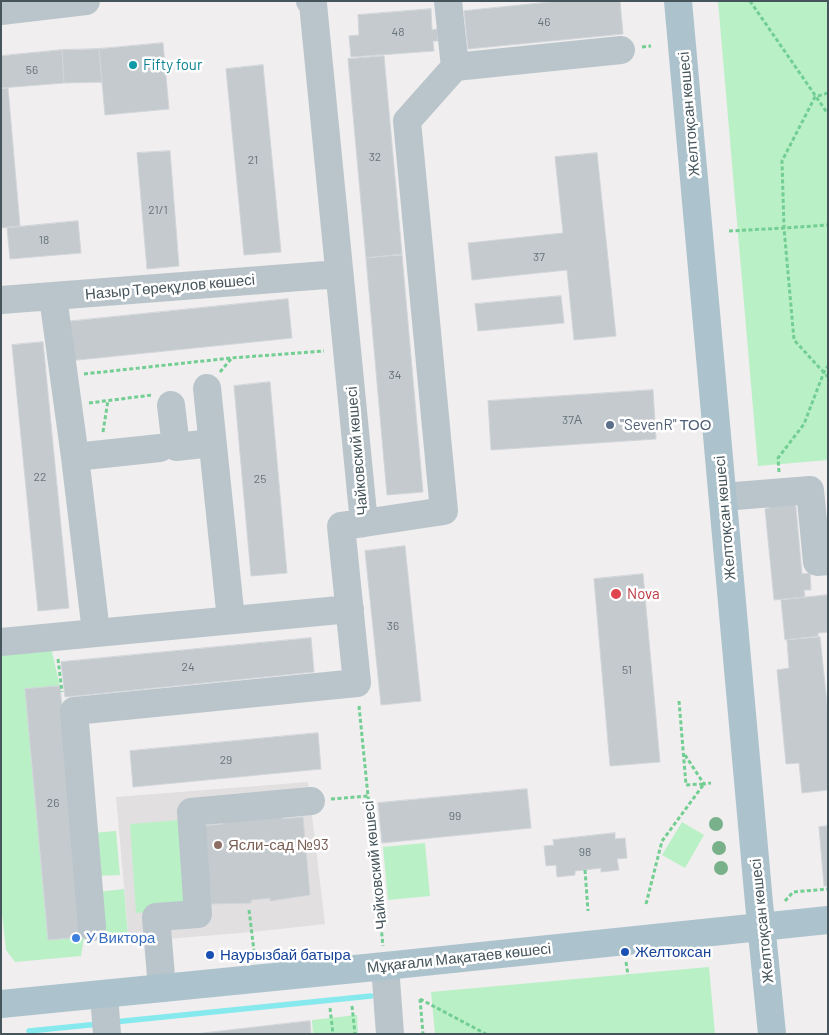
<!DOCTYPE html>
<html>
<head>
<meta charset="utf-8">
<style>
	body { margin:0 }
	#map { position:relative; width:829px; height:1035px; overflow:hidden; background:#f0eeee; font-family:Barlow,sans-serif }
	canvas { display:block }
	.frame { position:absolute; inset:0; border:2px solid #45555b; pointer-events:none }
</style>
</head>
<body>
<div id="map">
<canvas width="829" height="1035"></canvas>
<div class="frame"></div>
</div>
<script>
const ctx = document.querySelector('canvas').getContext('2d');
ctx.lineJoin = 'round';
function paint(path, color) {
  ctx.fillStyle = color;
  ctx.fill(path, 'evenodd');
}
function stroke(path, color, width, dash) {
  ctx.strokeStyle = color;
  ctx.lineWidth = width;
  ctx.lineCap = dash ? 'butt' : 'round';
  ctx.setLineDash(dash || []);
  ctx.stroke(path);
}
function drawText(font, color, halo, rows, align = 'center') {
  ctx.font = font + ' Barlow,sans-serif';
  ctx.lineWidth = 5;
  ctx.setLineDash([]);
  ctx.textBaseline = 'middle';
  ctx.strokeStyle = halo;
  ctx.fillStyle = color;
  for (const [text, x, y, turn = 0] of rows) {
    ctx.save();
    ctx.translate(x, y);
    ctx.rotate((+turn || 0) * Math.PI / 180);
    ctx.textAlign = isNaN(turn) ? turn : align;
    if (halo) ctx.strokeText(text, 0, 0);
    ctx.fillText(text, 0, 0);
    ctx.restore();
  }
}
const education = new Path2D(`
	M308,782L325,924L252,932L129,942L116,797Z`);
const green = new Path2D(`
	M718,1H828V460L758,466Z
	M51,648L60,686L25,690L48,940L84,937L81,956L15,962L6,950L1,904V651Z
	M181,820L187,909L136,913L130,824Z
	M682,822L704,835L685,868L662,855Z
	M116,831L120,875L95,876L92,833Z
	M425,843L430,896L388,900L383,847Z
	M124,889L128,935L101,937L97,892Z
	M709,967L715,1034H435L431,992Z
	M357,1015L358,1034H313L312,1020Z`);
const stream = new Path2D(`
	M114,1022L371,996
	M29,1031L99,1024`);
const building = new Path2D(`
	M560,1H620L623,34L468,49L464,11Z
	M431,9L432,30L437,29L438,41H433L434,51L351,57L349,36L359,35L358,15Z
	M163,43L169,109L105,115L99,49Z
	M99,49L102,82L64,83L62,50Z
	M62,50L64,83L1,88V56Z
	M384,56L402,254L366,258L348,59Z
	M263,65L281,252L244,255L226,69Z
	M8,88L20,226L1,228V89Z
	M170,151L179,266L147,269L137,153Z
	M597,153L616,336L574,340L567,270L472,280L468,243L563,233L555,157Z
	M78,221L81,253L10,259L7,228Z
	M402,255L423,492L387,495L366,258Z
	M561,296L564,323L478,331L475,304Z
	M288,299L292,338L68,361L64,322Z
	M43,342L69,608L38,611L12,345Z
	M270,382L287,573L251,576L234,386Z
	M653,390L656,439L491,450L488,401Z
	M795,497L802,574L810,573L811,590H804L805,597L774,600L765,509L769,508V499Z
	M405,546L421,701L381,705L365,551Z
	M643,574L660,762L610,766L594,579Z
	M828,595V632L818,633V636L785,640L781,600Z
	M820,637L828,713V790L802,793L799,763L786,764L777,670L789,668L787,640Z
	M311,638L314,672L65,697L61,662Z
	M60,686L84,937L48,940L25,689Z
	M318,733L321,769L133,787L130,751Z
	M527,789L531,828L382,843L378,803Z
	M283,816V819L303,817L310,895L270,901V898L251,900V903L211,904L204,826L223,824V822Z
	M828,826V886H824L819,827Z
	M615,833V839L625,838L627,858L617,859L619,870L601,872V868L585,870L575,871V875L557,877L556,865L546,866L544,846L554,845L553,840Z
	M310,1021L311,1034H195Z`);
const path = new Path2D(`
	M750,1L828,114
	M642,47L651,46
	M828,93L815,97L782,161L784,228L828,225
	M729,231L784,228L794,340L828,377
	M220,372L231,359
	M84,374L231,358L324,351
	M89,403L152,395
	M103,432L108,400
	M779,472L778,458L804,424L824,372L828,366
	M58,659L62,692
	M679,701L686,785L703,784
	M359,706L383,946
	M685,755L704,784L711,783
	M331,799L368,796
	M585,870L588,911
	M785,901L793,892L828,889
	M646,904L662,841L704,784
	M249,910L254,951
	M626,962L628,975
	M420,999L486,1034
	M420,999L423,1034
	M352,1006L355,1034
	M330,1008L333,1034`);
const minor = new Path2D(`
	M1,11L86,1
	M455,67L621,50
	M53,297L75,457
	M1,300L339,274
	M207,388L231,620
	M171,405L176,447L212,443
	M723,497L810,490L817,562L828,561
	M364,523L444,511L407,121L455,67L448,1
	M96,632L75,457L160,448
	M1,642L350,609
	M92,927L74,711L357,683L341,526L364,523L313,4L310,1
	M385,966L390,1034
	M162,988L156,917L198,914L191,812L311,801
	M104,994L107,1034`);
const major = new Path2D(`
	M678,1L759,903L772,1034
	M1,1004L385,966L828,920`);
const trees = [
	[716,824],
	[719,848],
	[721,868]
];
const markers = [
	[133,65,5,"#0f9aa8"],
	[610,425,5,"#5c6f8a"],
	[616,594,6,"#e0444e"],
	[218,845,5,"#8d6e63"],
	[76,938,5,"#3f7fe0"],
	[625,952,5,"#1a4fb4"],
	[210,955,5,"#1a4fb4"]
];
const numberNames = [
	["46",544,22],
	["48",398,32],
	["56",32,70],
	["32",375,157],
	["21",253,160],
	["21/1",158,210],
	["18",44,240],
	["37",539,257],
	["34",395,375],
	["37А",572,420],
	["22",40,477],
	["25",260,479],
	["36",393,626],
	["24",188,667],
	["51",627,670],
	["29",226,760],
	["26",53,803],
	["99",455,816],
	["98",585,852]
];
const cultureNames = [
	["Fifty four",143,65]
];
const streetNames = [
	["Желтоқсан көшесі",689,114,-95],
	["Назыр Төреқұлов көшесі",170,287,-5],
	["Чайковский көшесі",357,451,-95],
	["Желтоқсан көшесі",725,518,-95],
	["Чайковский көшесі",375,865,-96],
	["Желтоқсан көшесі",762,921,-96],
	["Мұқағали Мақатаев көшесі",459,958,-6]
];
const serviceNames = [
	["\"SevenR\" ТОО",620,425]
];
const healthNames = [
	["Nova",627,594]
];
const educationNames = [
	["Ясли-сад №93",228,845]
];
const shopNames = [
	["У Виктора",86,938]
];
const transitNames = [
	["Желтоксан",635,952],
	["Наурызбай батыра",220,955]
];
paint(education, '#e1dfe0');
paint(green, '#baf0c6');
stroke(stream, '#86e9ee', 5.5);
paint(building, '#c4cace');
stroke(building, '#d1d5da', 1);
stroke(path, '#72ce92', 3, [4, 2.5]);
stroke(minor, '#b9c5cb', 28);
stroke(major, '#acc3cd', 28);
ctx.fillStyle = '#78b08a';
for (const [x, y] of trees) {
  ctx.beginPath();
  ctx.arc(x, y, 7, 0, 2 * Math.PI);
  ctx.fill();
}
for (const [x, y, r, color] of markers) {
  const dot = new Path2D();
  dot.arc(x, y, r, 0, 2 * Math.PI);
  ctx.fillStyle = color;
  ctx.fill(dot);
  stroke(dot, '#fff', 2);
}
drawText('12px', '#657278', null, numberNames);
drawText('15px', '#0d838f', '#fff', cultureNames, 'left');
drawText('15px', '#45555b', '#fff', streetNames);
drawText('15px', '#4e5e75', '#fff', serviceNames, 'left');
drawText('15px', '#be3a42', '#fff', healthNames, 'left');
drawText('15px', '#785e54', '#fff', educationNames, 'left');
drawText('15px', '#366cbe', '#fff', shopNames, 'left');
drawText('15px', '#164399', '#fff', transitNames, 'left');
</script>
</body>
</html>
